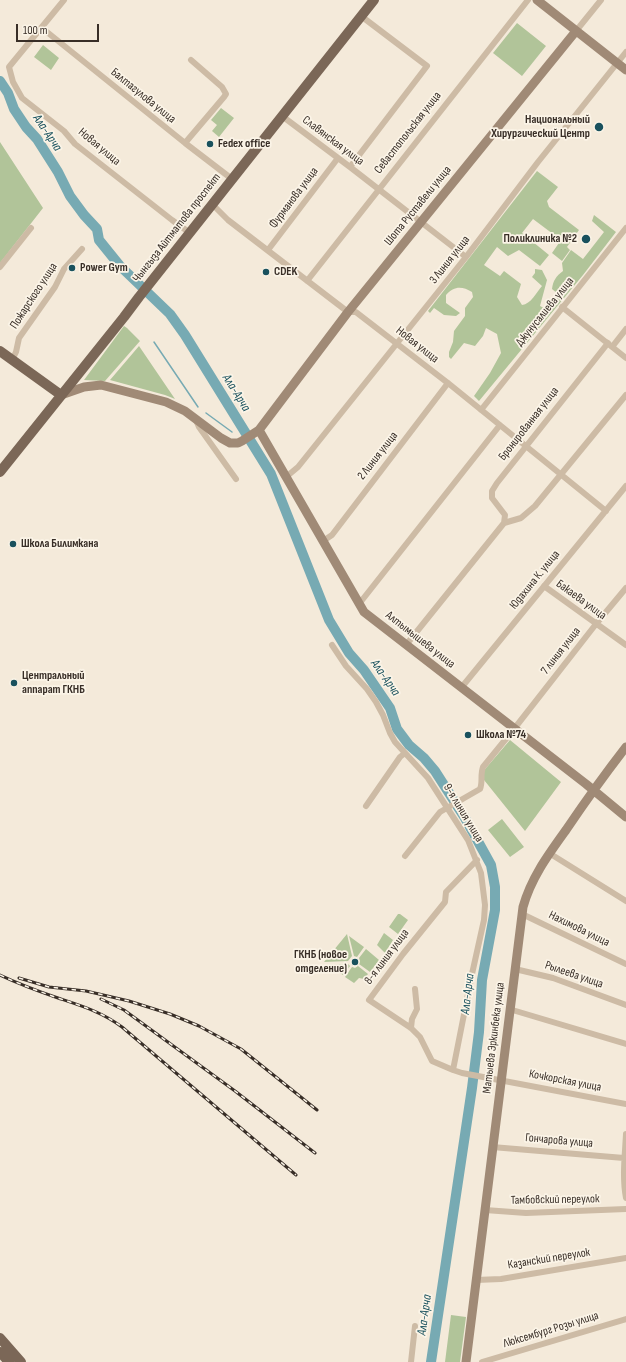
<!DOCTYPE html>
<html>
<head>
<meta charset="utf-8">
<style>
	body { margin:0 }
	#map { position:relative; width:626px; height:1362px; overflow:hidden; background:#f4eada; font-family:"Sofia Sans Condensed",sans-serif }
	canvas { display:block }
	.scale { position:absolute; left:16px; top:24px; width:83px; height:18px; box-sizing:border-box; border:2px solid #382e27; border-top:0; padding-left:5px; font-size:12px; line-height:14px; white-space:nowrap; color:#382e27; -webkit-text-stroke:3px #fbf4e7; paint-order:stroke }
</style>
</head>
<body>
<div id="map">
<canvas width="626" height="1362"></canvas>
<div class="scale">100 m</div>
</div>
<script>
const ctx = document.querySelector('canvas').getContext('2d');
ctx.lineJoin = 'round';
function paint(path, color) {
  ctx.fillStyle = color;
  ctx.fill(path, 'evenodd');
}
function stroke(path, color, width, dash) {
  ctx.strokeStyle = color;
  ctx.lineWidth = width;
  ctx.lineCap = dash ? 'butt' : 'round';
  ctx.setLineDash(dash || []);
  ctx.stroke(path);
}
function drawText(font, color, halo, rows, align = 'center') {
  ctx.font = font + ' "Sofia Sans Condensed",sans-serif';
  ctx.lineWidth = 3.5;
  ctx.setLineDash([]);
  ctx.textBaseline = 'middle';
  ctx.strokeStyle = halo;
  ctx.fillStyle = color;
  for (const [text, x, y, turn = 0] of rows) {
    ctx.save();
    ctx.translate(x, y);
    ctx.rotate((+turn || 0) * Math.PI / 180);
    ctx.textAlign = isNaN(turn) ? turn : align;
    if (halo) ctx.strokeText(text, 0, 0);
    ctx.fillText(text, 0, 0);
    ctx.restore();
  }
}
const green = new Path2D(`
	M517,23L546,46L522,76L493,53Z
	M43,45L59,58L51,70L34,57Z
	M221,108L234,118L219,137L212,131L217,125L211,120Z
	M0,142L43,208L0,263Z
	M537,171L558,187L547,201L549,207L579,230L567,247L570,250L562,261L552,253L561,240L533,219L522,233L549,255L540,266L519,250L508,256L497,247L484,265L500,276L504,271L521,284L517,297L522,305C531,304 536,293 542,286L532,277L535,273V269L542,270L547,280L540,306L546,309L558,294L552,289C553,281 556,276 563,271L562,263L571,250L583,259L604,232L592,221L594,215L616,232L583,275L479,401L474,396L490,373L501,353L497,334L486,328L483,336L475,346L464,343L451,359L449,357V352L453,342L454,331L465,316V308L473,297L472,292C462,286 454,286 446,295V303L460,313L456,316L444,315L434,308L430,313L428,311Z
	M124,326L127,328L140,341L105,381L84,380Z
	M139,346L175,399L165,395L110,380Z
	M510,740L561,782L525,831L480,775Z
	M502,819L524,847L510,857L488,830Z
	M398,914H400L408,920L398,934L389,927Z
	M384,933L393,940L385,953L377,945Z
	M347,934L352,956L348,961L324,962Z
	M349,936L364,947L357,957L354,956Z
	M366,949L379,960L370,972L359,964L360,961L359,958Z
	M348,964L350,966L343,975L328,965Z
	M358,966L368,974L364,979L359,978L354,983L345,977L352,967L355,968Z
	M451,1315L466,1317L460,1362H445Z`);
const stream = new Path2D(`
	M154,342L198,407
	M206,413L232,432`);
const river = new Path2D(`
	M0,81L8,93L14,109L26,127L37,139L58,172L70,196L84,215L97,229L99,240L120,266L170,314L185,335L271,474L329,620L349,653L364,670L390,708L397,729L409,745L424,758L435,771L465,818L491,865L495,887V910L482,980L479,1032L472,1088L431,1362`);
const street = new Path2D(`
	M64,0L9,67L13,82L22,98L64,131L75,144L172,220L190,233
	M42,28L185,143L232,179
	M576,31L601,0
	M282,116L350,167L466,257
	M185,143L224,97L226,94L222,87L191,60
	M350,167L427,66L361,16
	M212,204L228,220L348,312H356L448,383L606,511
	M268,250L338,158
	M0,267L31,228
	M307,281L528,0
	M562,307L626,358
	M612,347L626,329
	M12,360L16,352L19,338L55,287L64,269L82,249
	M481,410L626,228
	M196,420L199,427L236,479
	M286,477L298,467L466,257L538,162L626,52
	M504,523L521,518L535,506L626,395
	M323,541L332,535L448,383
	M544,586L626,645
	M359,604L500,425
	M332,645L346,666L367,689L376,702L383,715L390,733L395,742L428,778L468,840L481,873L485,905L484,920L472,974L453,1070L462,1073L626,1104
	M406,645L504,523L505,515L492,498V491L497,483L608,343
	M461,688L626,486
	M366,806L400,757L405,753
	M549,853L626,901
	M405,856L440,812L480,789C483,782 480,775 483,767L514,729L596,624L626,588
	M522,914L626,964
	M515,969L553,978L626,1005
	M509,1009L626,1044
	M411,1028L412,1019L417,1009L415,989
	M453,1070L432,1061L420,1037L411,1028L369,1000L403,954L445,902L446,892L477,860
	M626,1134C625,1155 622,1177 626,1198
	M492,1147L624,1158
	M485,1210L526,1213L626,1209
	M476,1280L501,1279L626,1258
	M411,1362L415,1326
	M482,1362L626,1319`);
const secondary = new Path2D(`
	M537,0L626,70
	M61,395L84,387L101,385L166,402L185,411L221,438L230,443H238L242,441L259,430L348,312L576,31
	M259,430L364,612L586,784L626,817
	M466,1362L523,907C531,878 548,855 566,830C585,802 605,774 626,747`);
const primary = new Path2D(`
	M0,351L61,395
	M0,472L124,317L139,297L374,0
	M0,1338L21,1362
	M0,1352L9,1362`);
const rail = new Path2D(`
	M0,975C19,984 38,991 58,998C82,1006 102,1012 122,1027L296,1175
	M19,978L49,987L86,991L129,1001L170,1014L199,1026L241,1049L317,1110
	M101,999L124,1010L235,1091L315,1153`);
const markers = [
	[599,127,5,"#19515d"],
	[210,144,4,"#19515d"],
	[586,239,5,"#19515d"],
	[72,268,4,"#19515d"],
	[266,272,4,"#19515d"],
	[13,544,4,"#19515d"],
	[14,683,4,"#19515d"],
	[468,735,4,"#19515d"],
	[355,962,4,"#19515d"]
];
const streetNames = [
	["Балтагулова улица",143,96,39],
	["Севастопольская улица",408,133,-52],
	["Славянская улица",333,141,37],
	["Новая улица",99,147,40],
	["Фурманова улица",294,198,-53],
	["Шота Руставели улица",418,206,-51],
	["Чынгыза Айтматова проспект",177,228,-52],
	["3 Линия улица",450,260,-52],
	["Пожарского улица",34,296,-57],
	["Джунусалиева улица",545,312,-51],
	["Новая улица",417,345,38],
	["Бронированная улица",529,424,-52],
	["2 Линия улица",378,456,-52],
	["Юдахина К. улица",535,580,-51],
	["Бакаева улица",581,600,36],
	["Алтымышева улица",420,640,38],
	["7 линия улица",561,651,-52],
	["9-я линия улица",463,813,59],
	["Нахимова улица",579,929,26],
	["8-я линия улица",387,957,-53],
	["Рылеева улица",574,975,19],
	["Матыева Эркинбека улица",494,1038,-83],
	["Кочкорская улица",565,1081,11],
	["Гончарова улица",559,1141,5],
	["Тамбовский переулок",555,1200,-1],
	["Казанский переулок",549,1259,-9],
	["Люксембург Розы улица",551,1330,-17]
];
const poiNames = [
	["Национальный",590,120,"right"],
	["Хирургический Центр",590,134,"right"],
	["Fedex office",218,144],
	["Поликлиника №2",577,239,"right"],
	["Power Gym",80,268],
	["CDEK",274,272],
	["Школа Билимкана",21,544],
	["Центральный",22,676],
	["аппарат ГКНБ",22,690],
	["Школа №74",476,735],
	["ГКНБ (новое",347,955,"right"],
	["отделение)",347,969,"right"]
];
const waterNames = [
	["Ала-Арча",47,133,56],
	["Ала-Арча",236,393,58],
	["Ала-Арча",385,678,55],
	["Ала-Арча",468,994,-83],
	["Ала-Арча",425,1315,-82]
];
paint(green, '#b1c499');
stroke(stream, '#77aab3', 1.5);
stroke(river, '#77aab3', 10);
stroke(street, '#cdbba5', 6);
stroke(secondary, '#a08a76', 9);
stroke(primary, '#7b6757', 10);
stroke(rail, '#382e27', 3);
stroke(rail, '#fbf4e7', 1.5, [4.5]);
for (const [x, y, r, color] of markers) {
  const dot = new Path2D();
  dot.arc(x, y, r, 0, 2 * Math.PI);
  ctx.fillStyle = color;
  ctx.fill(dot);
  stroke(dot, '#fbf4e7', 1.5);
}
drawText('12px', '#382e27', '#fbf4e7', streetNames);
drawText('bold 12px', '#382e27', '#fbf4e7', poiNames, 'left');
drawText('italic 13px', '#19515d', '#fbf4e7', waterNames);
</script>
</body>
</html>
